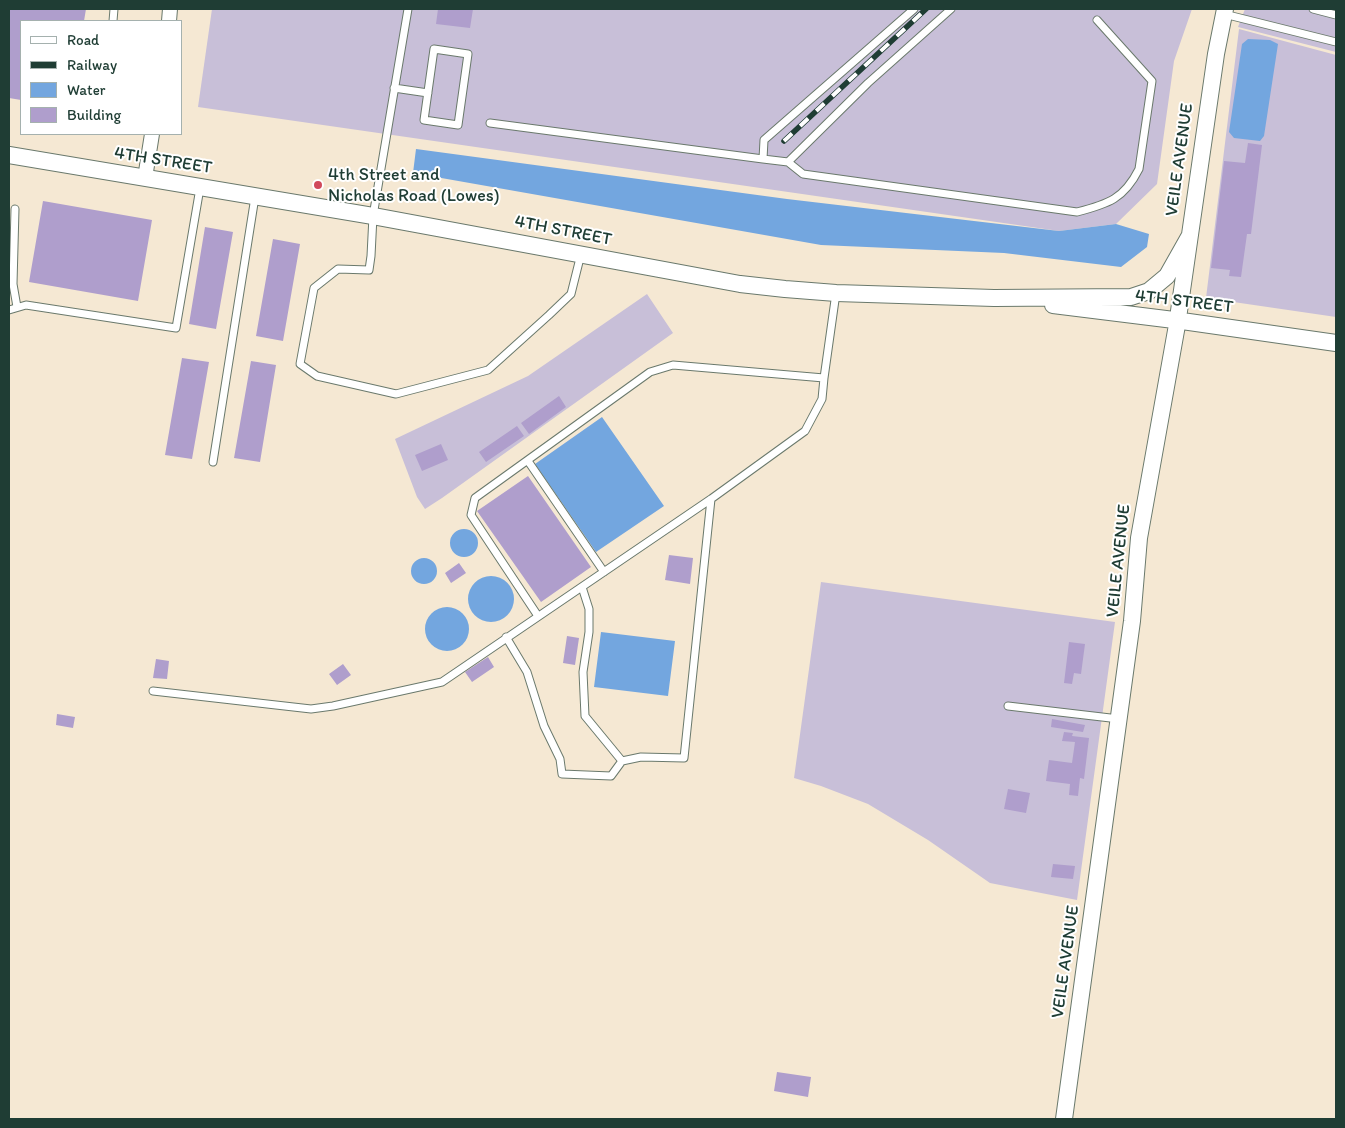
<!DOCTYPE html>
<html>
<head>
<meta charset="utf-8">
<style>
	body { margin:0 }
	#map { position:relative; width:1345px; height:1128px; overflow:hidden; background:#f5e8d3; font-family:Itim,sans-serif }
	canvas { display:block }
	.frame { position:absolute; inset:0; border:10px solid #1f3d34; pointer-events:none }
	.legend { position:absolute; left:20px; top:20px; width:162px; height:115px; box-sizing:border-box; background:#fff; border:1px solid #a5b1ae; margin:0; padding:6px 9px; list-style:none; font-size:15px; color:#1f3d34 }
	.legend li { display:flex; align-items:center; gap:10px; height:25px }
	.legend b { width:25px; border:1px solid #a5b1ae }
</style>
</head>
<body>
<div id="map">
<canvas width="1345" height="1128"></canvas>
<div class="frame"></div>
<ul class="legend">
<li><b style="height:6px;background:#fff"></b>Road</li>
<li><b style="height:6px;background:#1f3d34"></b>Railway</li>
<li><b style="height:14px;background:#73a6df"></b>Water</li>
<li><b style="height:14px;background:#af9ecc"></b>Building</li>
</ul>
</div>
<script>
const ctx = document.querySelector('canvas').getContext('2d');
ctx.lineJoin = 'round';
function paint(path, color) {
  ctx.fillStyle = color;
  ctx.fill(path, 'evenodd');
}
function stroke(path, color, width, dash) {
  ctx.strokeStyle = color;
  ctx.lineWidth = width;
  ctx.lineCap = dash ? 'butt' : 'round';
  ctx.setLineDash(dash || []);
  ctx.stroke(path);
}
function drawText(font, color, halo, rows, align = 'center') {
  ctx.font = font + ' Itim,sans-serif';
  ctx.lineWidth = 4;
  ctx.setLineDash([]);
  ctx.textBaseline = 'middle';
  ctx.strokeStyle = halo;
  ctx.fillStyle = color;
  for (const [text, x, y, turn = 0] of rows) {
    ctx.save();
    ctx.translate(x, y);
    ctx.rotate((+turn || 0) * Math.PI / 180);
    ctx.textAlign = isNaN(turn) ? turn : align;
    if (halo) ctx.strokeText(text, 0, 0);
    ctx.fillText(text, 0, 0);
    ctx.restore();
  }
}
const industrial = new Path2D(`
	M212,9H1192L1174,61L1157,184L1116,224L1059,231L198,107Z
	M1245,9H1336V52L1238,27Z
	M1239,29L1336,55V317L1206,298Z
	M647,294L673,333L442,498L425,509L417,497L395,439L528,376Z
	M821,582L1115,622L1077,900L990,883L928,840L868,804L821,786L794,778Z`);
const water = new Path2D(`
	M1248,39L1270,40L1278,44L1264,136L1260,141L1234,138L1229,132L1242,44Z
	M416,149L787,199L1059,231L1116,224L1149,234L1147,247L1121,267L1004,253L821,245L413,173Z
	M602,417L664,506L596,552L535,464Z
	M450 543a14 14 0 1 1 28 0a14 14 0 1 1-28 0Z
	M411 571a13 13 0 1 1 26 0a13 13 0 1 1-26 0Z
	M468 599a23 23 0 1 1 46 0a23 23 0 1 1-46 0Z
	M425 629a22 22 0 1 1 44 0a22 22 0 1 1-44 0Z
	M601,632L675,641L668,696L594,687Z`);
const building = new Path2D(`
	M9,9H86L84,21H21V100L9,98Z
	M438,9H473L470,28L436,24Z
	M1248,143L1262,145L1251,234H1247L1241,277L1229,276L1230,270L1211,268L1224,161L1245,163Z
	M43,201L152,220L138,301L29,282Z
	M205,227L233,232L216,329L189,324Z
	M273,239L300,244L283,341L256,336Z
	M182,358L209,362L192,459L165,455Z
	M251,361L276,365L260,462L234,458Z
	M559,396L566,407L529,434L521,423Z
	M517,426L524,436L486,462L479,452Z
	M441,444L448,460L422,471L415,455Z
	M528,476L591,567L541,602L477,511Z
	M669,555L693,558L690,584L665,580Z
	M459,563L466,573L451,583L445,573Z
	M567,636L579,638L575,665L563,663Z
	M1069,642L1085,644L1081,674L1074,673L1072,684L1064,683Z
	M488,657L494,667L472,682L465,672Z
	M156,659L169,661L167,679L153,678Z
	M343,664L351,675L337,685L329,674Z
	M57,714L75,717L73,728L56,725Z
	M1052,719L1085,725L1083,732L1051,727Z
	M1064,732L1073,733L1072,736L1089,738L1084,779L1080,778L1078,796L1069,795L1070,784L1046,781L1049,760L1072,763L1075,742L1062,741Z
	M1008,789L1030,793L1026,813L1004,809Z
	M1053,864L1075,866L1073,879L1051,877Z
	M777,1072L811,1077L808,1097L774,1091Z`);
const service = new Path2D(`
	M408,9L373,216L371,256L369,270L338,269L314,288L300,364L317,376L396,394L488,370L549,315L571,294L581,254
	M914,9L764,140L763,159L788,162L868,83L951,9
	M1313,9L1336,15
	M1224,14L1336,42
	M113,21L114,9
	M434,49L468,54L458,125L424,120Z
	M394,88L428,93
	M490,123L763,159
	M788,162L803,174L1077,212C1108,204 1124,199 1139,169L1152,81L1097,20
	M15,209L13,284L17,307
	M9,310L26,305L176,328L200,188
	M528,461L604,572
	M213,462L255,197
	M538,616L471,515L475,498L650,372L673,365L824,378
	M506,637L527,672L544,726L560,759L562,774L611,776L622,761L585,716L583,672L589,632V609L582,587
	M153,691L311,709L333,706L442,682L711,499L805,431L822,399L824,378L836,293
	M1008,706L1119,719
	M622,761L641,757L684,758L711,499`);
const minor = new Path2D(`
	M169,21L170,9
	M145,178L152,134`);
const tertiary = new Path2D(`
	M9,155L373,216L740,284L785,289L836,293L994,298L1131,297L1149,291L1167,276L1189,237
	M1053,305L1182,321L1336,343
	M1064,1119L1132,621L1139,538L1177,325L1216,54L1225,9`);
const rail = new Path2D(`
	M784,141L926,9`);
const markers = [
	[318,185,5,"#d1495b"]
];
const streetNames = [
	["VEILE AVENUE",1180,160,-82],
	["4TH STREET",163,161,9],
	["4TH STREET",563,231,11],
	["4TH STREET",1184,302,7],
	["VEILE AVENUE",1119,561,-84],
	["VEILE AVENUE",1066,962,-82]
];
const poiNames = [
	["4th Street and",328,175],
	["Nicholas Road (Lowes)",328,196]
];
paint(industrial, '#c8bfd8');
paint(water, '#73a6df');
paint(building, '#af9ecc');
stroke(service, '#6a796c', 9);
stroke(minor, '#6a796c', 16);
stroke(tertiary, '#6a796c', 18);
stroke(service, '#fff', 7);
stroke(minor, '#fff', 14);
stroke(tertiary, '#fff', 16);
stroke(rail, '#1f3d34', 5.5);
stroke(rail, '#fff', 4, [11]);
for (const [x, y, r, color] of markers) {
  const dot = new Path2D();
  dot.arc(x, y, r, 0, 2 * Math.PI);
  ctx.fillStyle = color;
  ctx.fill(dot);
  stroke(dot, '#fff', 2);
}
drawText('18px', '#1f3d34', '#fff', streetNames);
drawText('18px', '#1f3d34', '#fff', poiNames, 'left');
</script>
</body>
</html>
